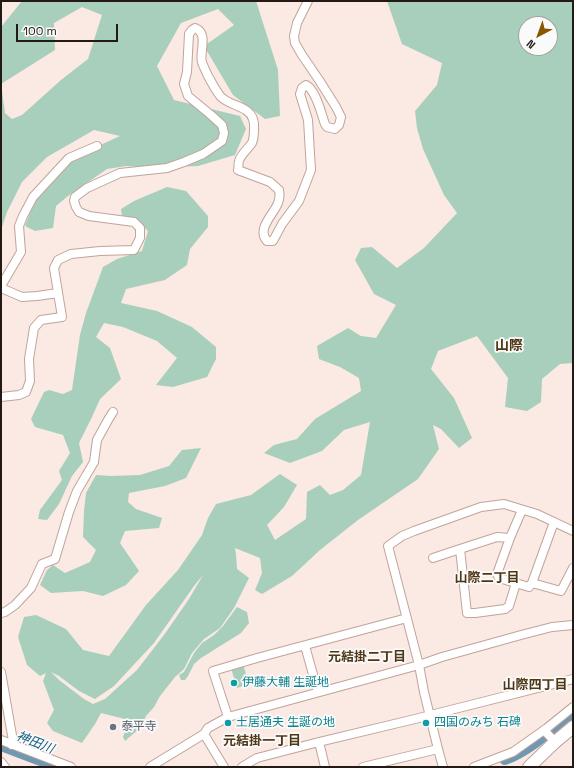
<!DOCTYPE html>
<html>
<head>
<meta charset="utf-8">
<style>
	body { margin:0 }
	#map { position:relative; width:574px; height:768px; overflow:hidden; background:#fbe9e3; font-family:"Space Grotesk",sans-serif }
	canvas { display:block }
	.frame { position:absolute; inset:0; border:2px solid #231915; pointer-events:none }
	.north { position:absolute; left:518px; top:16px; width:40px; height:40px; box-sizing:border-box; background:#fafafa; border:1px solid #a4a09e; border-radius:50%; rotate:221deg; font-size:11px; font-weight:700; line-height:16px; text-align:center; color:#231915 }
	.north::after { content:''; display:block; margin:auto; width:14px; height:18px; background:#885700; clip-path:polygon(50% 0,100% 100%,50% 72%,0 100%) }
	.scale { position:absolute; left:16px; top:24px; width:102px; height:18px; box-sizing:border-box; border:2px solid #231915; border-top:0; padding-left:5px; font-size:12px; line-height:14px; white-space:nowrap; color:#231915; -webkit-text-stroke:3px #fafafa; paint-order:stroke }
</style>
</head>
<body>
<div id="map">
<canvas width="574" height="768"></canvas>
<div class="frame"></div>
<div class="north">N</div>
<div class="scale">100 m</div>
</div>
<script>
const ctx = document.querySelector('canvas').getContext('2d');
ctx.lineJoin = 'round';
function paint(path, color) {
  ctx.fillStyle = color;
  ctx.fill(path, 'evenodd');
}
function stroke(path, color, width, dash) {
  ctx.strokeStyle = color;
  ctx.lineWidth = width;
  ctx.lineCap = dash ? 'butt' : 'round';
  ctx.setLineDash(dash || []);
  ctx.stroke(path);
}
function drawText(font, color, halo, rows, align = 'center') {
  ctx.font = font + ' "Space Grotesk","Noto Sans JP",sans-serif';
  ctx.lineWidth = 3.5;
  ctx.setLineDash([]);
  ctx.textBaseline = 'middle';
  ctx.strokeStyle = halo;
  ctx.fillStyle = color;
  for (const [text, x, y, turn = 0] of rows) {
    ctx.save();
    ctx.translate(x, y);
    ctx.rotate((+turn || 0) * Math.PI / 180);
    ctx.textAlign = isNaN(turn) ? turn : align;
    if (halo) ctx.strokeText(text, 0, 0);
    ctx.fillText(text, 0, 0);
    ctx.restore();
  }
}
const green = new Path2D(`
	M22,1H256L278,70L280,116L265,119L233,95L204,46L234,25L218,9L181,23L157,66L174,100L240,116L246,129L235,155L198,166L156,168L126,166L107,169L68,196L56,206L53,228L35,231L25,226L34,202L72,158L120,136L94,130L47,157L22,182L7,212L1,230V27ZM82,7L102,15L88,59L61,80L22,115L12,119L5,113L1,84L55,50L54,23Z
	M387,1H573V363L560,364L542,379L541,402L527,411L505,407L508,378L477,336L438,351L431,369L454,398L472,438L459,448L441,429L433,425L439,449L418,479L358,520L320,550L292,576L262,594L255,590L262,573L260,558L235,548L236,554L237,569L249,578L234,608L220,628L204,639L192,653L184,669L175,677L160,696L154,707L146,716L140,728L125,741L123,737L129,720L101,713L95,724L82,743L53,731L47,723L54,710L43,681L46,673L40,676L27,665L18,637L24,617L36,615L66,629L83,650L109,656L146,605L178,570L202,535L208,518L216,504L251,495L280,474L297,485L284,507L267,525L275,540L306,519L307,492L320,485L330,495L343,490L361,475L370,422L344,430L322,451L290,463L264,453L274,445L297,439L315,419L361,391L359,378L340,367L319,359L317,346L348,328L361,336L376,338L396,305L374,294L355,260L361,248L372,247L397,268L424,248L457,213L444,195L423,149L417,128L415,111L437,85L442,63L402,44ZM526,24H550V48H526ZM203,575L189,599L164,635L137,670L105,699L93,704L84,699L59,680L51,672L59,676L79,691L95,699L114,686L154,643L194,586Z
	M167,187L186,191L208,216V227L190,249L187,265L165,280L126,289L121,303L157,311L192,327L216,347V359L207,377L173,387L156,385L177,358L157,341L123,327L104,323L96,337L110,348L121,379L100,399L92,417L79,443L83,462L72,476L59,504L47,520L38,519L40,510L62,480L59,471L70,453L63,435L35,427L31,419L44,392L49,390L63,394L72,390L80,335L86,313L103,267L117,259L142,251L148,231L136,219L122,217L121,209L134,201Z
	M201,448L186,478L165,486L129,493L128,502L136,509L162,518L159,528L125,531L120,543L139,571L126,585L103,596L83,591L51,593L40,585L47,570L53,565L65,573L90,562L96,550L83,537L84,511L86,493L96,475L111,476L140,475L169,466L182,450Z
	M237,607L247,612L249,623L241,633L201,658L194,664L188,676L185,680H181L179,675L184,672L194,653L202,643L214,635L223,626Z
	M243,664L249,684L237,688L231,668Z`);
const river = new Path2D(`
	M1,745L59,767
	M505,759C529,750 553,728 573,712`);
const minor = new Path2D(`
	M1,286L21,252L19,226L23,216L33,197L69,158L97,146
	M1,288L22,297L37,296L58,293
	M1,397L19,395L26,392L30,381L29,359L34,328L41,320L62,317L54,268L58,260L71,254L100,251L134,250L140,238V228L134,222L89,216L79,212L76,207L74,201L75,197L87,188L120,173L167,168L184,162L203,154L222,141L224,133L222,125L211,115L188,96L184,84L187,72L189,34L192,30L195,28C209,33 199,53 202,62C203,66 206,71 208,76C212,83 216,91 221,97C230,106 249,106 253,119C255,124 254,139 252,143C248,149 241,154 239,161C238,163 239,167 238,170L270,182L279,190C280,195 280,198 278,203C274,214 256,229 267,241H273L282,224L299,201L311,170L308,120L300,94L302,88L306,85C316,90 321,113 325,124L327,127L335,129L339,125L341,117L336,107L319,80L302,55L295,43L294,36L297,23L308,1
	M510,538L497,574L499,578L529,587L532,583L554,522
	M433,558L460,549
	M516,583L509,606L505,609L475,613H467L460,549L497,537L510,538L522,510
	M532,583L561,591L573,568
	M1,613L5,612L15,605L31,588L42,564L55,559L69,512L77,491L94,462L97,440L108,420L113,412
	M305,646L318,692
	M1,672L13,741L12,745
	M228,717L213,671L257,658L407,618
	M544,730L555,742
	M204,734L224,767
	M1,740L71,767
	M319,742L325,767
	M1,762L5,767
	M150,767L204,734L208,728L228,717L419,665L442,657L521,635L552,627L573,625
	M242,767L257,758L319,742L415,719L573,679
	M363,767L438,749
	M443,767L438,749L424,692L419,665L388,546L402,536L414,531L481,507L504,504L537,514L573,531
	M474,767L513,752L547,728L573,707`);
const highway = new Path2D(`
	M529,767L555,742L573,727`);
const markers = [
	[234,683,4,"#0f9aa8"],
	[228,723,4,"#0f9aa8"],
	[426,723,4,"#0f9aa8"],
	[113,727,4,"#6b7280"]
];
const cultureNames = [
	["伊藤大輔 生誕地",242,683],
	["土居通夫 生誕の地",236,723],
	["四国のみち 石碑",434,723]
];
const worshipNames = [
	["泰平寺",121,727]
];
const neighbourhoodNames = [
	["山際二丁目",487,578],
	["元結掛二丁目",367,657],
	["山際四丁目",535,685],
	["元結掛一丁目",262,741]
];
const waterNames = [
	["神田川",35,743,21]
];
const quarterNames = [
	["山際",509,346]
];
paint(green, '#a7cfbb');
stroke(river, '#7198b1', 12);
stroke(minor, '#c0a49b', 10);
stroke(highway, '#c0a49b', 14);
stroke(minor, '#fff', 8);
stroke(highway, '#fff', 12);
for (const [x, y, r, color] of markers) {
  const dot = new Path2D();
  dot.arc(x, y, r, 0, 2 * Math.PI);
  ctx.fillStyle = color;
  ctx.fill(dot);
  stroke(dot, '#fafafa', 1.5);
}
drawText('12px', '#0d838f', '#fafafa', cultureNames, 'left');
drawText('12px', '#5b616d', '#fafafa', worshipNames, 'left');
drawText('bold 13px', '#4f3614', '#fafafa', neighbourhoodNames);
drawText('italic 13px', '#185e80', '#fafafa', waterNames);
drawText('bold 14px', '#4f3614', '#fafafa', quarterNames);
</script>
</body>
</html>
